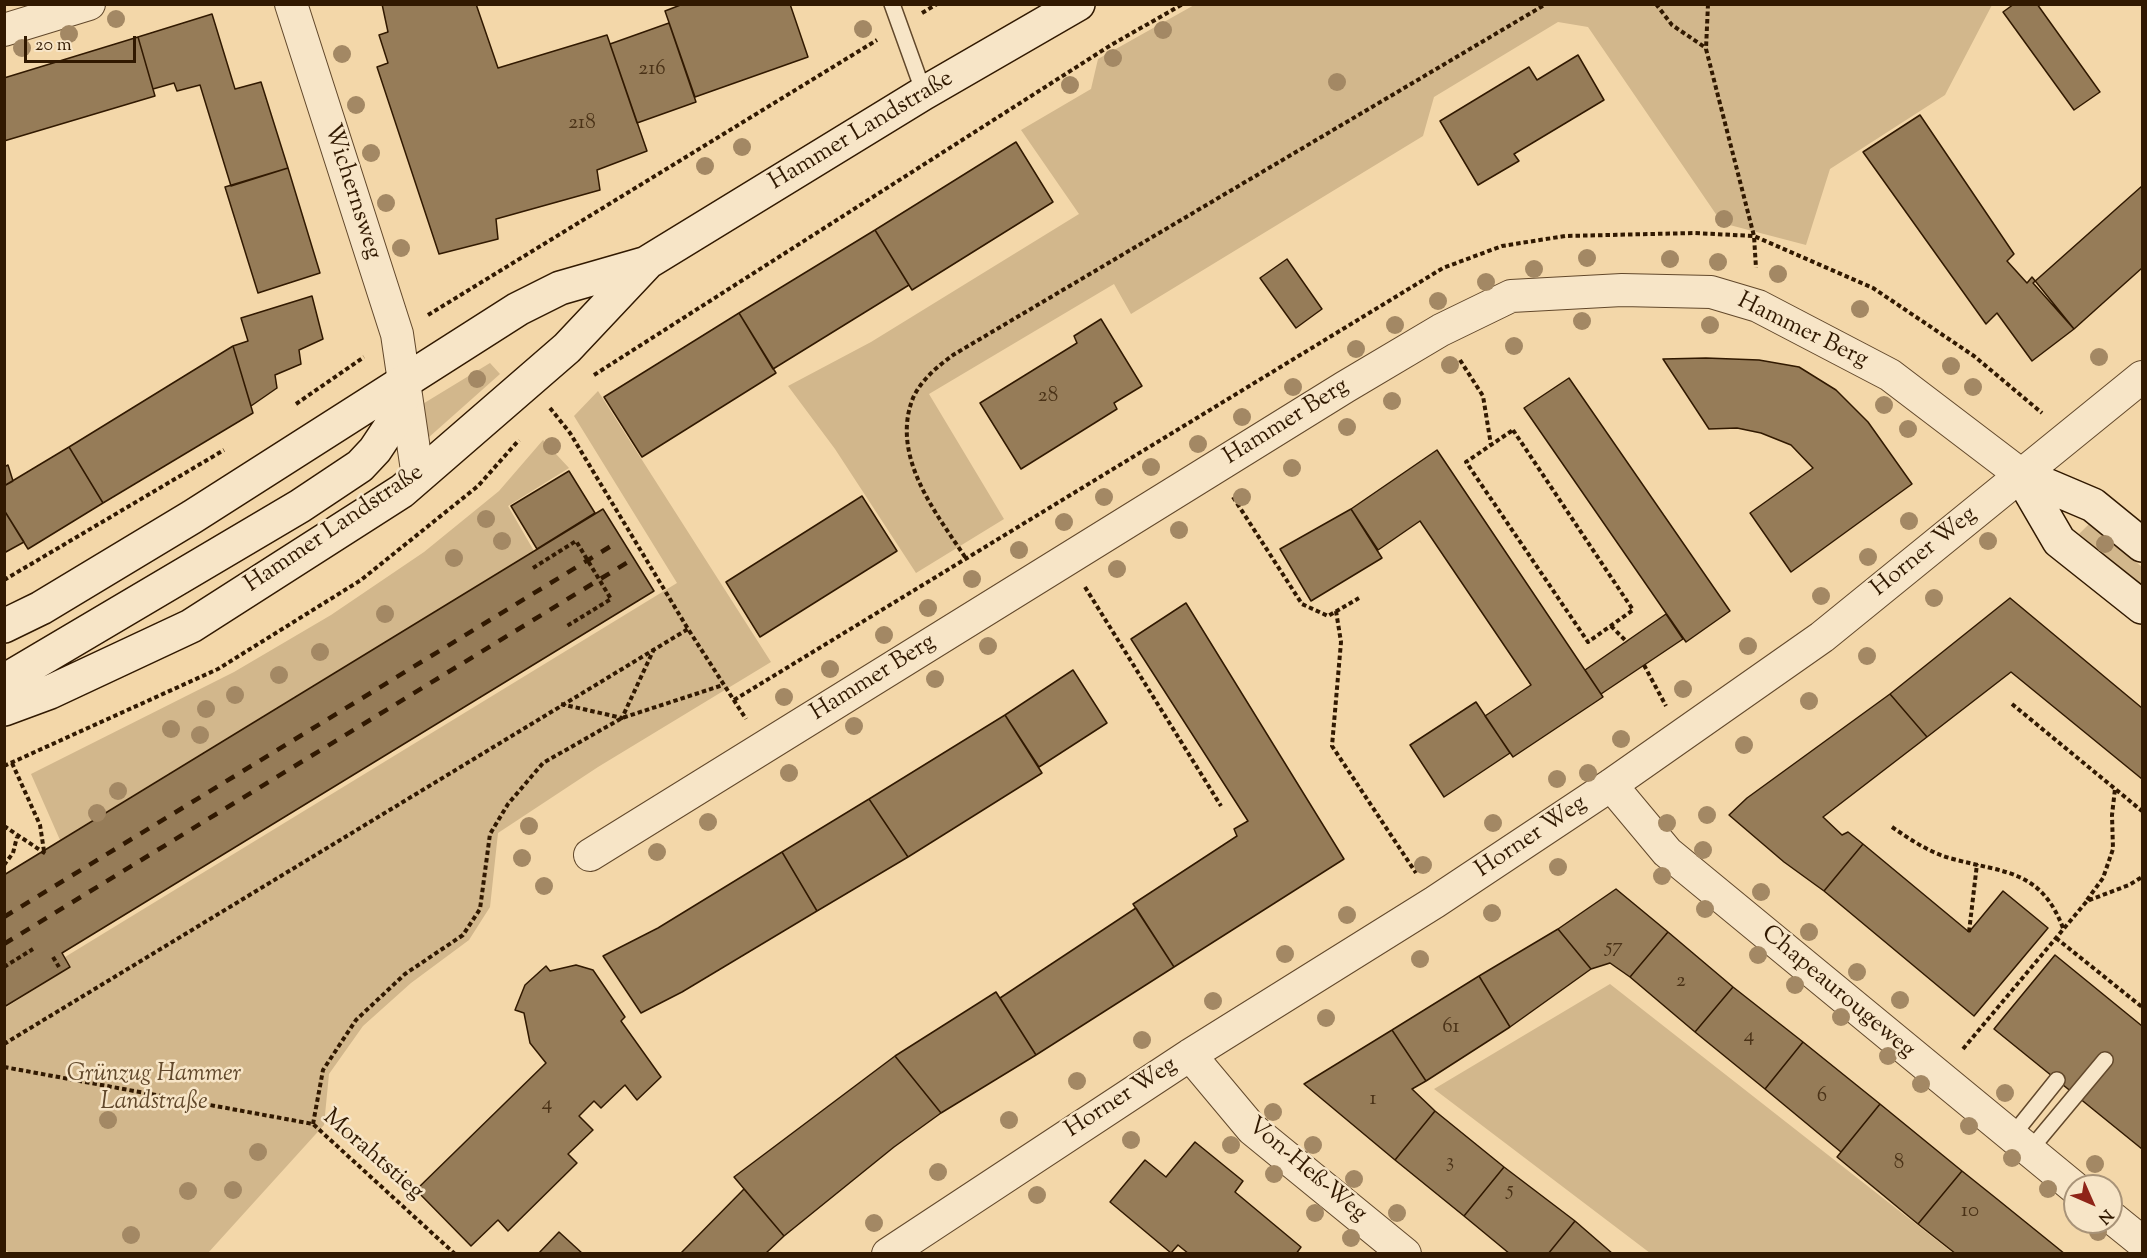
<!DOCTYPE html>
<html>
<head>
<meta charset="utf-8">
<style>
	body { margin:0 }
	#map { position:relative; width:2147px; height:1258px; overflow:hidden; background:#f3d7a9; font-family:"Sorts Mill Goudy",serif }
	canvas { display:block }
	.frame { position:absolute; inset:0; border:6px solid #311901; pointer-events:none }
	.north { position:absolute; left:2063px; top:1174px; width:60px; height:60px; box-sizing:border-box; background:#f7e5c7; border:2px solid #a89378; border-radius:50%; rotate:135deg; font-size:16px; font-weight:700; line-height:24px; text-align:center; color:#311901 }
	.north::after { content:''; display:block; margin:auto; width:21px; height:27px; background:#8f2418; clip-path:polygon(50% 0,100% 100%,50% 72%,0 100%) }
	.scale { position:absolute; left:24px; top:36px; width:112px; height:27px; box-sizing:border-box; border:3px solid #311901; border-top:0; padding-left:8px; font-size:18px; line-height:21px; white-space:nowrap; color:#311901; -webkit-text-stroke:4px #f7e5c7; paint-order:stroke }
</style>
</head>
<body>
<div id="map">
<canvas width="2147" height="1258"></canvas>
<div class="frame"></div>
<div class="north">N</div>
<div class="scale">20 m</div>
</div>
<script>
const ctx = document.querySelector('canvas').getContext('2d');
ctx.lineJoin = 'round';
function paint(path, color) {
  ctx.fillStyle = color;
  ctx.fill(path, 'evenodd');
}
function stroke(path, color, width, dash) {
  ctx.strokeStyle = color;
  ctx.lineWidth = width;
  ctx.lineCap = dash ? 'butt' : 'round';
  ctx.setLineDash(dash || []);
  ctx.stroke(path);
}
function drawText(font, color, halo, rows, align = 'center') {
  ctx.font = font + ' "Sorts Mill Goudy",serif';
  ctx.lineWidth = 5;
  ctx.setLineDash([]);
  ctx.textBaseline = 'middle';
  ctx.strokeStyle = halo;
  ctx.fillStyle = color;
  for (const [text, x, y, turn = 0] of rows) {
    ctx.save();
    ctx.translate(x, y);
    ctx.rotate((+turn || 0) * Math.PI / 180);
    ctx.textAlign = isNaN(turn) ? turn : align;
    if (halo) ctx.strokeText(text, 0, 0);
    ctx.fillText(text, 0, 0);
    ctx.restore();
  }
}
const green = new Path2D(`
	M1196,4H1992V5L1945,95L1830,169L1806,245L1722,223L1588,27L1558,22L1434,97L1423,136L1131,314L1114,284L929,394L1004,519L916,573L835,449L788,386L871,342L1079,214L1021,130L1091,89L1098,59Z
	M490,363L500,374L428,438L421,405Z
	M598,391L771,662L598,767L498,833L490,907L469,940L411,983L363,1026L329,1074L324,1125L208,1253H10L4,1249L5,1008L70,967L65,957L677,583L574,416Z
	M543,440L569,468L508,506L534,551L60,840L31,774L234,672L331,615L424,552L499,491Z
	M2089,524L2142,567V585L2079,534Z
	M1610,984L1953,1253H1650L1434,1089Z`);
const building = new Path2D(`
	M382,4H476L498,68L607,35L647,151L597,170L600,190L496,219L498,239L439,254L377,67L388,63L379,35L388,32Z
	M683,4H790L808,57L695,97L665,11Z
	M2014,4H2037L2100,92L2074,110L2003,12Z
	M212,14L235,89L261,82L288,168L231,186L200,85L177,91L174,83L153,89L138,37Z
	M669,23L696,102L637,123L610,44Z
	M138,37L155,96L4,141V78Z
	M1578,55L1604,100L1514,154L1519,161L1478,185L1440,121L1529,67L1537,80Z
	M1920,115L2014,254L2007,261L2027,283L2032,277L2074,329L2032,361L1997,313L1986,324L1863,152Z
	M1016,142L1053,202L912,290L875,230Z
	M288,168L320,273L258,293L225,187Z
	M2142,186V268L2074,329L2033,283Z
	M875,230L909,285L773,369L739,313Z
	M1287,259L1322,309L1296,328L1260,278Z
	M312,296L323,339L299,350L301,364L275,375L277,388L251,406L233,346L248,341L241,318Z
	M739,313L776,373L642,457L604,397Z
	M1101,319L1142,386L1114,403L1117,409L1021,469L980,403L1077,343L1074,336Z
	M233,346L253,413L103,503L69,447Z
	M1706,358L1759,360L1799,367L1836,390L1868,422L1912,484L1791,572L1750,513L1813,468L1791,445L1761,433L1737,428L1709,429L1663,359Z
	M1569,378L1730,611L1686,642L1524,408Z
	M69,447L103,503L28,549L4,510V486Z
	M1437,450L1603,697L1513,757L1485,716L1531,685L1420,521L1378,550L1351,509Z
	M8,465L13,481L4,486V467Z
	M569,471L595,513L537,549L511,506Z
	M862,496L897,551L760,637L726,582Z
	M603,509L654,591L62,953L70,967L4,1007V875Z
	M1351,509L1382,558L1311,601L1280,549Z
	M4,510L24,542L4,553Z
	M2010,598L2142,708V779L2011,672L1927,737L1890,694Z
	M1186,603L1344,859L1174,967L1133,904L1237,836L1234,829L1248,821L1131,639Z
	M1666,614L1683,639L1601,694L1585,670Z
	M1073,670L1107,723L1039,767L1005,715Z
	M1890,694L1927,737L1823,817L1842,835L1848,832L1863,844L1824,891L1784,862L1729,815L1747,798Z
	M1476,702L1510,753L1444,797L1410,745Z
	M1005,715L1042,773L908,857L869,799Z
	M869,799L908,857L817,911L782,852Z
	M1863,844L1969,932L2003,891L2048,928L1974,1016L1824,891Z
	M782,852L817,911L682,992L641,1013L603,956L658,928Z
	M1616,889L1668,932L1630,977L1610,963L1591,969L1558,929Z
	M1136,908L1174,967L1036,1055L1000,998Z
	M1558,929L1591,969L1510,1027L1479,976Z
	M1668,932L1733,987L1695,1032L1630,977Z
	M2055,955L2142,1026V1149L1994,1029Z
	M576,965L593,970L625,1017L621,1021L661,1077L637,1100L625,1085L601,1108L594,1101L579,1116L593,1130L568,1154L577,1163L508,1231L498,1220L471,1246L416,1190L546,1063L530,1043L524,1013L515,1010L525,985L546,966L550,971Z
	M1479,976L1510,1027L1426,1081L1392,1030Z
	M1733,987L1803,1042L1765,1089L1695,1032Z
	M996,992L1036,1055L941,1113L895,1056Z
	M1392,1030L1426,1081L1412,1089L1435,1111L1395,1160L1304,1084Z
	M1803,1042L1880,1104L1841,1152L1765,1089Z
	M895,1056L941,1113L894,1147L784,1236L734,1177Z
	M1880,1104L1962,1171L1918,1224L1837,1157Z
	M1435,1111L1504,1167L1464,1216L1395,1160Z
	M1195,1142L1243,1181L1235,1192L1301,1247L1296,1254H1189L1178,1245L1171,1253L1110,1202L1145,1160L1166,1177Z
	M1504,1167L1575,1221L1548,1254H1510L1464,1216Z
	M1962,1171L1997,1199L2065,1254H1956L1918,1224Z
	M744,1189L784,1236L765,1254H680Z
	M1575,1221L1613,1254H1548Z
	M559,1232L583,1254H538Z`);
const path = new Path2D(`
	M1656,4L1672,25L1706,48
	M1708,4L1706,49L1754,236L1756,268
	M922,13L937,4
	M428,315L877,40
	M1460,360L1483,396L1491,445
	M594,375L1111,45L1183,4
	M296,404L364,357
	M550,408L570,433L688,629L746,719
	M1513,430L1633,610L1588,642L1466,462Z
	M1233,497L1302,604L1328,616L1359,598
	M965,557C936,513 890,456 913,398C921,380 938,366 953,355L1546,4
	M533,568L576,541L611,599L567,626
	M4,580L224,450
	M1085,587L1221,806
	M1336,611L1341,642L1332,746L1416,873
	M1611,626L1627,642
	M1644,665L1666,706
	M734,700L1443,268L1502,246L1565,236L1695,233L1754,236L1873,288L1974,356L2042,413
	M561,704L622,718L654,649
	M2012,704L2142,811
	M12,763L40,825L44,851
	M4,766L218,669L361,580L478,486L519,440
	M4,826L46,854
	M1892,827C1911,840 1930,853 1953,859C2005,873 2041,870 2063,928
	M4,865L13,853L17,837
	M2087,900L2103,878L2113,849L2112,815L2115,789
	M1969,932L1977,864
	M2056,938L2142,1007
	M53,957L59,967
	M4,967L33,949
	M4,1044L688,629
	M1963,1049L2087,901L2129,885L2142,877
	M4,1067L313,1124L455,1254
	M313,1124L323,1070L356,1020L405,974L463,935L480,909L490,834L508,804L543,763L622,718L723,685`);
const lane = new Path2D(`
	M892,4L924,93
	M2012,1136L2057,1080
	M2029,1151L2105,1060`);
const street = new Path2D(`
	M291,4L397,334L418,477
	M4,30L89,4
	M1611,785L1667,852L2075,1188
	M590,855L1345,387L1441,330L1511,296L1622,290L1711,292L1758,306L1890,375L2020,474
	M1190,1055L1252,1129L1405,1254
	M2111,1217L2142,1242
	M888,1254L1190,1055L1435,902L1611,785L1822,637L2142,377`);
const secondary = new Path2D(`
	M2020,474L2059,541L2142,607
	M2020,474L2093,505L2142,545
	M4,626L41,608L192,517L518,309L560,288L647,263
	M4,681L300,506L360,466L375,450L393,423L401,403L406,381
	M4,709L50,692L191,626L402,491L567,348L648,262L924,93L1078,4`);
const rail = new Path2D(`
	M4,917L616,543
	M4,944L628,562`);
const trees = [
	[116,19],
	[863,29],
	[1163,30],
	[69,34],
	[22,48],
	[342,54],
	[1113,58],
	[1337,82],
	[1070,85],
	[356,105],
	[742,147],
	[371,153],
	[705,166],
	[386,203],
	[1724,219],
	[401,248],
	[1587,258],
	[1670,259],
	[1718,262],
	[1534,269],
	[1778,274],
	[1486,282],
	[1438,301],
	[1860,309],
	[1582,321],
	[1395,325],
	[1710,325],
	[1514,346],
	[1356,349],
	[2099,357],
	[1450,365],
	[1951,366],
	[477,379],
	[1293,387],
	[1973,387],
	[1392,401],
	[1884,405],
	[1242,417],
	[1347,427],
	[1908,429],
	[1198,444],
	[552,446],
	[1151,467],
	[1292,468],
	[1104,497],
	[1242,497],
	[486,519],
	[1909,521],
	[1064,522],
	[1179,530],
	[502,541],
	[1988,541],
	[2105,544],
	[1019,550],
	[1868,557],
	[454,558],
	[1117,569],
	[972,579],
	[1821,596],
	[1934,598],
	[928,608],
	[385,614],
	[884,635],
	[988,646],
	[1748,646],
	[320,652],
	[1867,656],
	[830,669],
	[279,675],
	[935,679],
	[1683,689],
	[235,695],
	[784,697],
	[1809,701],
	[206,709],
	[854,726],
	[171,729],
	[200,735],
	[1621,739],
	[1744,745],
	[789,773],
	[1588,773],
	[1557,779],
	[118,791],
	[97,813],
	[1707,815],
	[708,822],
	[1493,823],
	[1667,823],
	[529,826],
	[1703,850],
	[657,852],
	[522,858],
	[1423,865],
	[1558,867],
	[1662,876],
	[544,886],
	[1761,892],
	[1705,909],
	[1492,913],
	[1347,915],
	[1809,932],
	[1285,954],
	[1758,955],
	[1420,959],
	[1857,972],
	[1795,985],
	[1900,1000],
	[1213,1001],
	[1841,1017],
	[1326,1018],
	[1142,1040],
	[1888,1056],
	[1077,1081],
	[1921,1084],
	[2005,1093],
	[1273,1112],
	[108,1120],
	[1009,1120],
	[1969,1126],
	[1131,1140],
	[1231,1145],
	[1313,1145],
	[258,1152],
	[2012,1158],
	[2095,1164],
	[938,1172],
	[1274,1174],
	[1354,1179],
	[2048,1189],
	[233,1190],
	[188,1191],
	[1037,1195],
	[1315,1213],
	[1397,1213],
	[874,1223],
	[2098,1232],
	[131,1235],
	[1351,1238]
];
const numberNames = [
	["216",652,70],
	["218",582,124],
	["28",1048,397],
	["57",1614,948],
	["2",1681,982],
	["61",1451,1028],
	["4",1749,1037],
	["6",1822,1097],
	["1",1373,1100],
	["4",547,1105],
	["3",1450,1163],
	["8",1899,1164],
	["5",1510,1191],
	["10",1970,1212]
];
const streetNames = [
	["Hammer Landstraße",862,132,-31],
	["Wichernsweg",351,192,72],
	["Hammer Berg",1802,332,26],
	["Hammer Berg",1287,423,-32],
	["Hammer Landstraße",335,530,-34],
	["Horner Weg",1925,553,-39],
	["Hammer Berg",874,679,-32],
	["Horner Weg",1532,838,-34],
	["Chapeaurougeweg",1837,993,40],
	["Horner Weg",1122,1099,-33],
	["Morahtstieg",372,1156,41],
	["Von-Heß-Weg",1306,1171,40]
];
const parkNames = [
	["Grünzug Hammer",154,1076],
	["Landstraße",154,1104]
];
paint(green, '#d2b78c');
paint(building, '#967c58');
stroke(building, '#311901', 1.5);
stroke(lane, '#62482b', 18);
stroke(street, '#62482b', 34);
stroke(secondary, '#311901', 36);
stroke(path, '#311901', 4, [4.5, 3]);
stroke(lane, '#f7e5c7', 15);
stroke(street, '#f7e5c7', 32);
stroke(secondary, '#f7e5c7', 33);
stroke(rail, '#311901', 4.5, [10, 10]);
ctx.fillStyle = '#a38864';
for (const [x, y] of trees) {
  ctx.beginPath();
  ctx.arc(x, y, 9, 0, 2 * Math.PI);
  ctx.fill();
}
drawText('21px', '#4a3217', null, numberNames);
drawText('24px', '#311901', '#f7e5c7', streetNames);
drawText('italic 24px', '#61482b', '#f7e5c7', parkNames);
</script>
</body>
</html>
